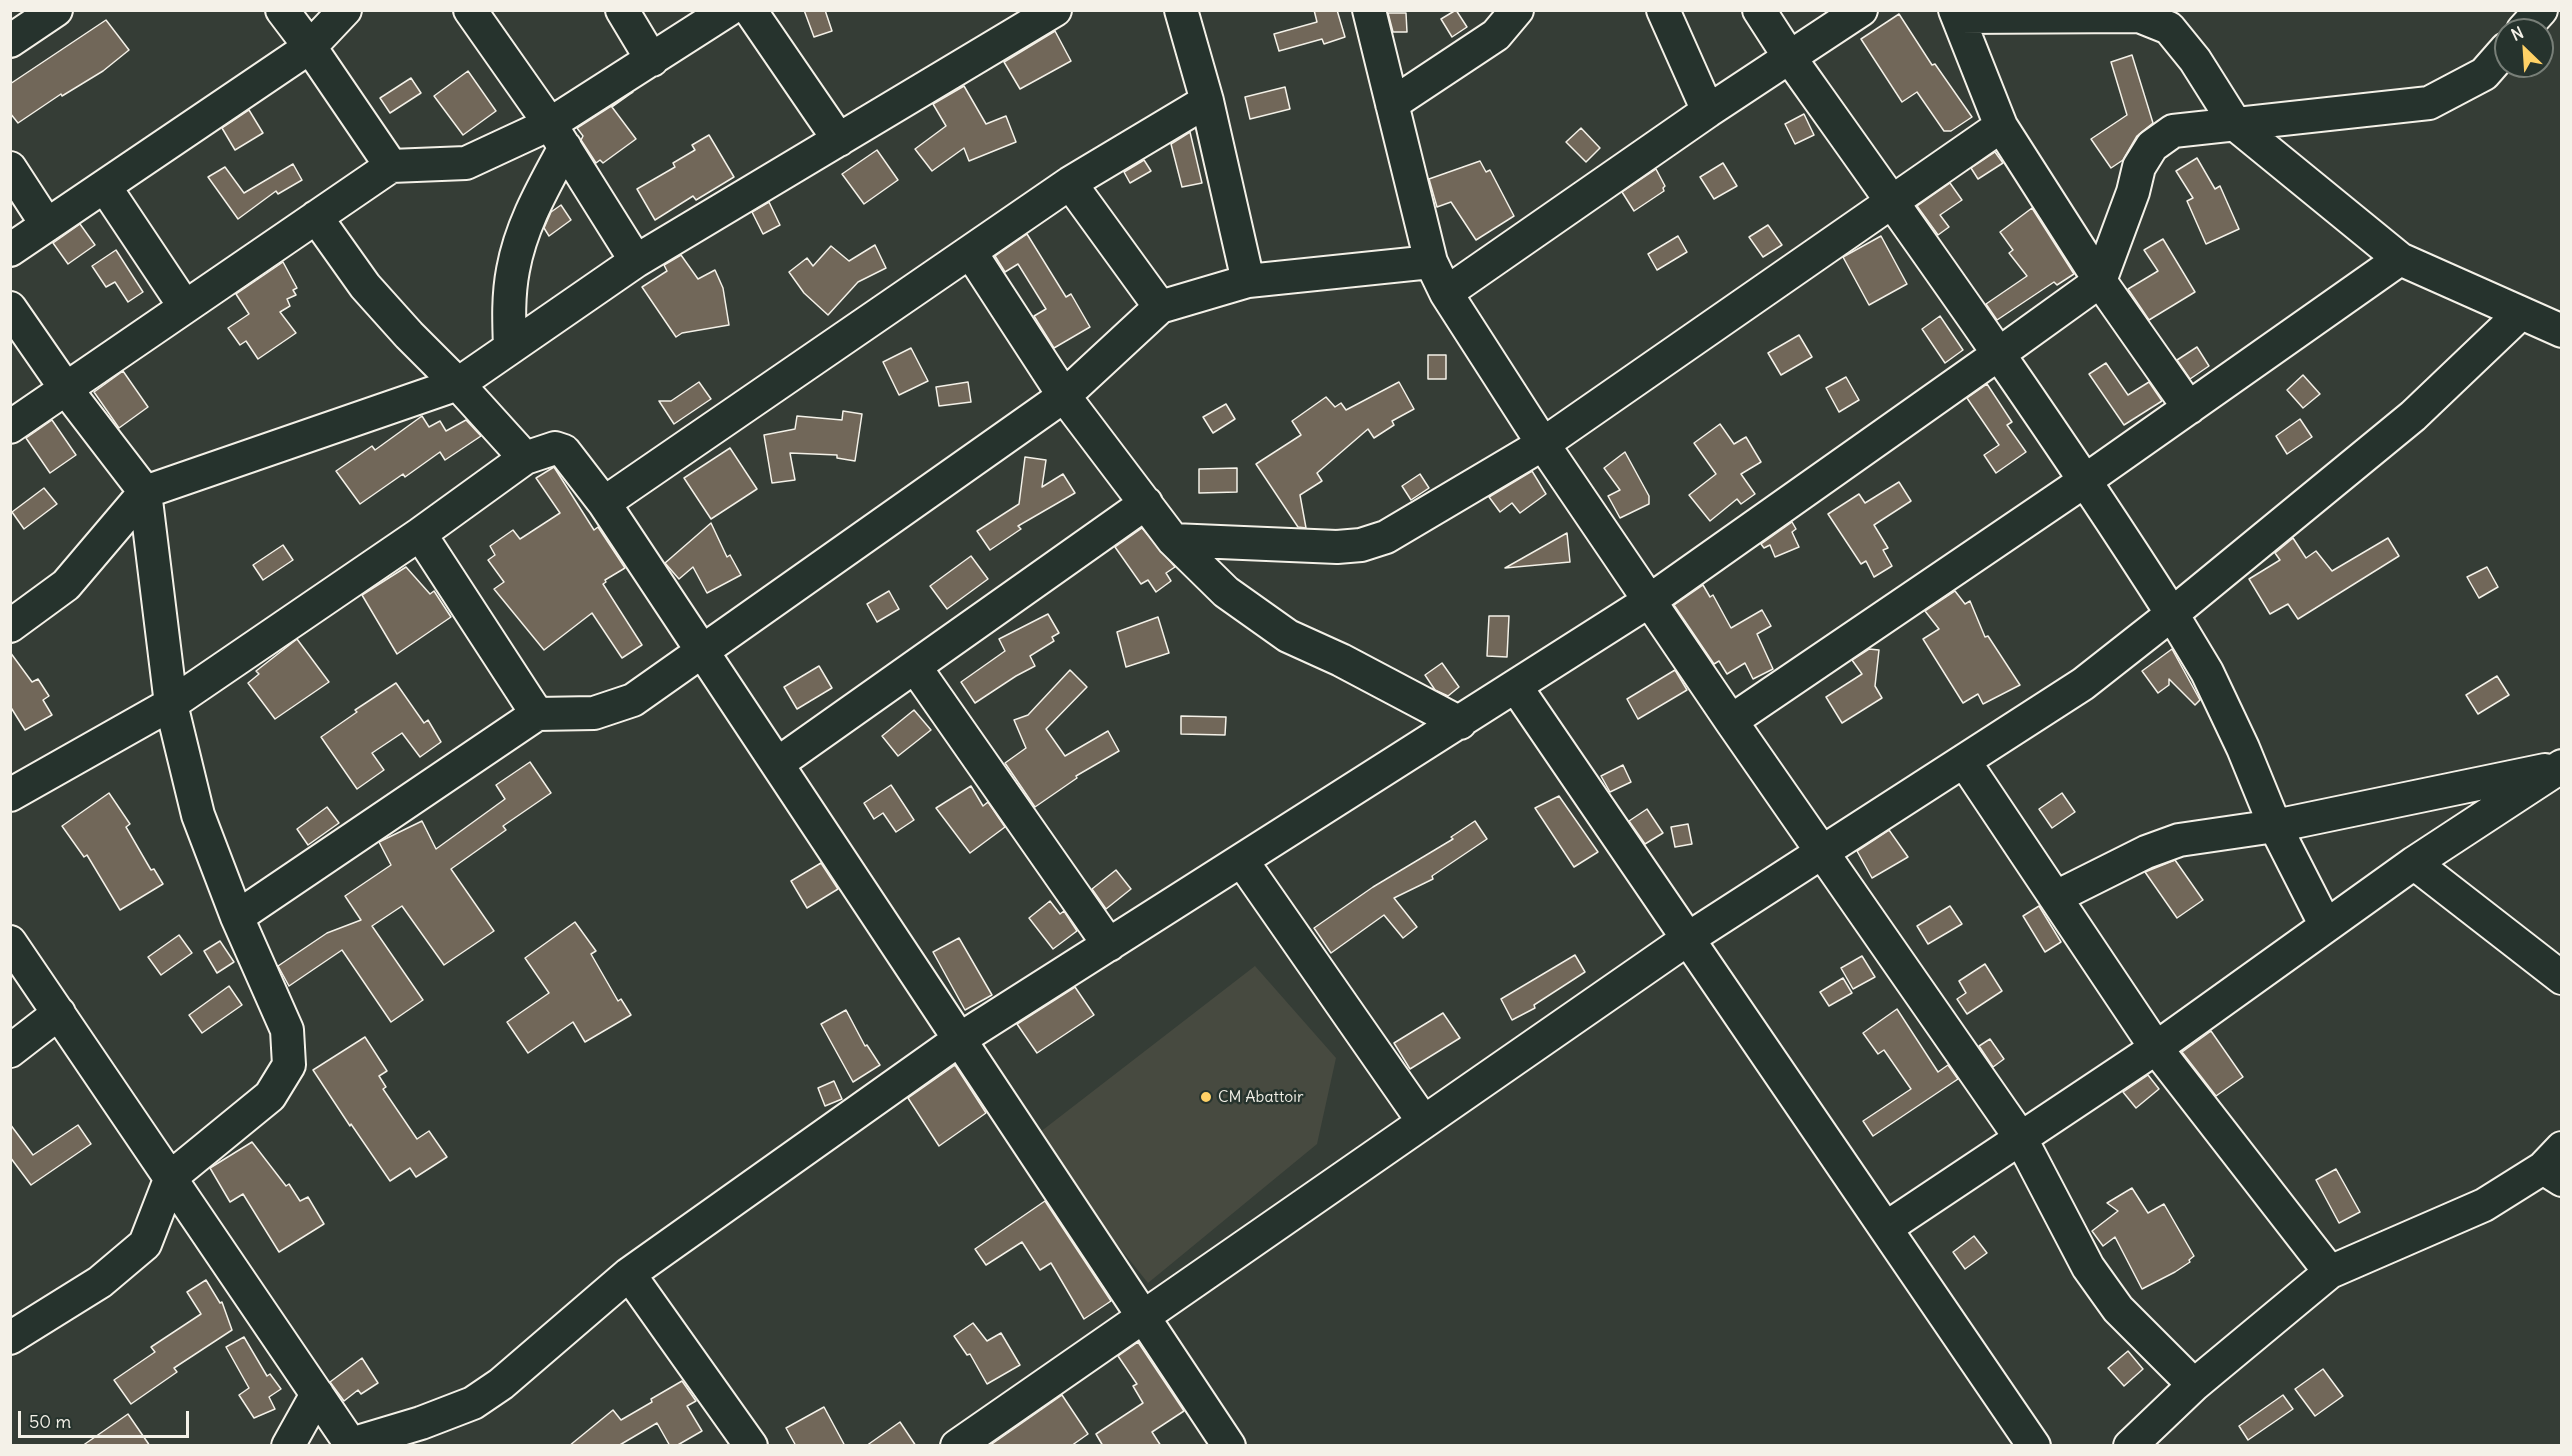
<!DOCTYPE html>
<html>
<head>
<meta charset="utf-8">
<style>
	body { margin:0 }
	#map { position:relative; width:2572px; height:1456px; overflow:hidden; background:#353d36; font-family:Delius,sans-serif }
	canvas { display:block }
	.frame { position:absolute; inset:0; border:12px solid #f4f1e8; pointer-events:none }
	.north { position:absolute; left:2494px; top:18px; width:60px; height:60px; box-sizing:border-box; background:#26332d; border:2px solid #787f78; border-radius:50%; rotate:335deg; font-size:16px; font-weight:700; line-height:24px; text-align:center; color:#f4f1e8 }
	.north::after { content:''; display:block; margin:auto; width:21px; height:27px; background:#ffd166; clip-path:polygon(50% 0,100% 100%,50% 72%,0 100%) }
	.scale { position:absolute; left:18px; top:1411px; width:171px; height:27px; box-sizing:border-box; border:3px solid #f4f1e8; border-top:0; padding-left:8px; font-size:18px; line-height:21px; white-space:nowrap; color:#f4f1e8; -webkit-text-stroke:4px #26332d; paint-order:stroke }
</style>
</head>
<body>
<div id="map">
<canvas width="2572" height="1456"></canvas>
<div class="frame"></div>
<div class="north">N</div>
<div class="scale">50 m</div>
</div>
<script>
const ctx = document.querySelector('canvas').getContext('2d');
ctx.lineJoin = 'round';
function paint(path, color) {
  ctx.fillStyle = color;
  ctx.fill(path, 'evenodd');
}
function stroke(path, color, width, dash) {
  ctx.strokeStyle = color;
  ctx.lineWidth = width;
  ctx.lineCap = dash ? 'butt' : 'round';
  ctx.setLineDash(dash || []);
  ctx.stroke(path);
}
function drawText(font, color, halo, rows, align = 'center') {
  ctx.font = font + ' Delius,sans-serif';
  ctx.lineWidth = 5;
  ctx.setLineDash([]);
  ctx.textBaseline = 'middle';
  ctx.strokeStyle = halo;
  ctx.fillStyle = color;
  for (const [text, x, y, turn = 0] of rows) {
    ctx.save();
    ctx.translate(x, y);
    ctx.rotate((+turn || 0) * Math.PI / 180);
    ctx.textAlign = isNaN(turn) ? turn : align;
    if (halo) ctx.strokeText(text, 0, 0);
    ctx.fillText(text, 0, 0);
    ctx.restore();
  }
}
const built = new Path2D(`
	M1255,966L1336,1058L1317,1144L1148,1283L1063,1177L1035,1136Z`);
const building = new Path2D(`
	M804,10H825L832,31L814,37Z
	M1314,10H1337L1345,37L1324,44L1322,39L1279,51L1274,34L1317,22Z
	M1456,10L1467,27L1452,37L1441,19Z
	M1388,13H1406L1407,32H1393Z
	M1899,14L1932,65L1935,64L1972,117L1951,131H1944L1917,92L1902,102L1861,39Z
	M106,20L129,50L103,71L62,96L61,94L18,123L10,113V84Z
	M1055,31L1071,61L1020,89L1004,62Z
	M2132,55L2153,123L2137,136L2123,160L2111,168L2091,139L2127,115L2111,62Z
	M468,71L496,111L463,135L434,96Z
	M411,78L421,93L390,113L380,98Z
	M964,86L986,124L1006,116L1016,142L969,161L964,148L932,171L915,149L946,126L933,104Z
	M1285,87L1290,109L1250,119L1245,97Z
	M633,92L612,107L636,139L603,163L600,160L596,163L581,140L583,136L577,128Z
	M249,110L263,133L235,150L222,128Z
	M1804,114L1814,135L1795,144L1785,124Z
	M1581,128L1600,148L1586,162L1566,142Z
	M1190,132L1202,183L1182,187L1171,144Z
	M709,135L734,177L696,200L693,196L655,220L637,189L675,167L673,163L695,150L692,145Z
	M877,150L898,180L864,204L842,174Z
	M1995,152L2003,163L1978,179L1971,168Z
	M2197,158L2215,189L2220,186L2239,229L2206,244L2187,201L2193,198L2176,171Z
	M1144,160L1151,171L1130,183L1124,172Z
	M1480,161L1486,172L1490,170L1514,216L1476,240L1451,202L1437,207L1429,179Z
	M1723,163L1737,186L1714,199L1700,177Z
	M293,164L302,180L278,194L276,191L238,219L208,177L225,167L244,193Z
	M1656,169L1665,186L1663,188L1664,191L1634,211L1622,192Z
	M1950,183L1962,200L1940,215L1949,227L1938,235L1917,206Z
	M769,202L780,225L763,234L752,212Z
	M561,205L571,220L549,236L544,228L551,212Z
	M2032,208L2074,274L2057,285L2054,282L1997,320L1986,304L2027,276L2009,253L2013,250L2000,232Z
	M80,224L95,245L68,264L53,243Z
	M1768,225L1782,245L1763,257L1749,237Z
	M1027,234L1066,297L1071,294L1090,327L1054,348L1034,316L1046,309L1018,264L1005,272L995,256Z
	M1678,236L1687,252L1657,270L1648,254Z
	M1881,236L1907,284L1869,305L1843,257Z
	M2163,239L2195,292L2149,320L2128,289L2158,271L2144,250Z
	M875,245L886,268L858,282L828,315L804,293L789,272L807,258L813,266L831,246L849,261Z
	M116,250L143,292L128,302L115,282L106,287L92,266Z
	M681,255L698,279L715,270L723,288L729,325L682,333L676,337L642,287L667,271L664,265Z
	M283,262L297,288L293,290L296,295L287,299L290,306L280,312L296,333L258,359L246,341L240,345L228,328L249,314L236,294Z
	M1940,316L1963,350L1945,363L1922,329Z
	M1799,335L1812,357L1781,375L1768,353Z
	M2197,347L2209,366L2190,379L2177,360Z
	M911,348L928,381L899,395L883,362Z
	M1428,355H1446V379H1428Z
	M2106,363L2128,395L2149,382L2162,401L2124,425L2089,374Z
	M123,371L148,407L119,428L94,392Z
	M2303,375L2320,394L2303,408L2287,390Z
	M1846,377L1859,400L1839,412L1826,388Z
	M699,382L711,399L674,424L659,401H671Z
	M968,382L971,402L939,406L936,387Z
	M1399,382L1414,409L1392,421L1394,425L1374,438L1368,429L1317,473L1322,481L1300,495L1306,528L1298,527L1256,464L1301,435L1292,421L1326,397L1335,407L1341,403L1346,410Z
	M1987,384L2012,422L2007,425L2026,452L1996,473L1984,455L1999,445L1967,398Z
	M1226,404L1235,419L1213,433L1203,417Z
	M843,411L862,414L855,461L837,458V455L790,453L795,480L772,483L764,435L795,429L797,416L842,420Z
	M422,416L429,427L440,421L446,431L466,420L481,436L445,460L440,452L405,477L403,474L360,504L336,471L372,446L375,450Z
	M2300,419L2312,437L2287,454L2276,436Z
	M52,420L76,455L50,473L26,438Z
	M1720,424L1734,444L1746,437L1761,462L1741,474L1755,494L1741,504L1737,499L1710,521L1689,495L1716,474L1694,443Z
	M730,448L757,489L711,519L684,478Z
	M1625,452L1649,496V504L1620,518L1608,496L1620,490L1604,468Z
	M1025,457L1046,460L1042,487L1063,474L1075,493L1018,526L1021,529L990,550L977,531L1019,504Z
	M554,467L594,530L598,527L625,568L605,580L606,582L603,584L642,645L622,658L592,613L544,650L494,589L504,582L488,560L495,555L490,546L513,530L520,539L560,513L536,478Z
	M1237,468V492L1199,493V469Z
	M1532,471L1546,494L1520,513L1512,503L1500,512L1489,497Z
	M1420,474L1429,488L1411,500L1402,486Z
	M1899,482L1911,501L1874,525L1888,548L1883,550L1892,566L1874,577L1866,561L1861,564L1828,514L1859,494L1865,503Z
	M44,488L57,504L24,529L12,512Z
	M1792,522L1796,529L1792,532L1799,547L1775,557L1770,545L1764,548L1761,544Z
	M711,523L727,557L730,555L741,575L707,593L693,567L679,579L665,563Z
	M1142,528L1175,567L1166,573L1171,581L1156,592L1148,580L1141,584L1115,547Z
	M1567,533L1570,562L1505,568Z
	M2293,538L2306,558L2316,551L2332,571L2388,538L2399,556L2298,619L2288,604L2270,614L2249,579L2280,560L2275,553Z
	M283,545L293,560L263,580L253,565Z
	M971,556L988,579L947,609L930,586Z
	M406,567L430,594L434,591L451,617L397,654L362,595Z
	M2487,567L2498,587L2479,598L2467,577Z
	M1703,585L1710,597L1713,595L1731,628L1762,610L1771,626L1757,634L1773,669L1753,679L1745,663L1727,674L1719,661L1714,664L1674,605Z
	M889,591L899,609L877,622L867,604Z
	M1955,591L1965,604L1970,601L1985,637L1988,636L2020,685L1983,704L1978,694L1963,703L1923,639L1939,629L1925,611Z
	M1048,614L1059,633L1052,637L1054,641L1030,656L1035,666L1016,676L975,703L961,682L1005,651L999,639Z
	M1489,616H1509L1507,657L1487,656Z
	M1158,617L1169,653L1126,667L1117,632Z
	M297,639L329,682L275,719L248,683L259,674L256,671Z
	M1869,649L1879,650L1875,686L1882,698L1842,723L1826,697L1862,674L1852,660Z
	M2172,649L2200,700L2195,705L2169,679V685L2158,693L2142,671Z
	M10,652L32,682L38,679L49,696L43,700L52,715L25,730L10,706Z
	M1442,663L1459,687L1448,696L1435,690L1425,675Z
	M819,666L832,688L797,709L784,687Z
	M1070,670L1087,687L1046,729L1065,756L1108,731L1119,751L1076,776L1077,778L1035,807L1005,763L1026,748L1014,720L1028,715Z
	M1675,670L1687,690L1638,719L1627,699Z
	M2497,676L2509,695L2478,714L2466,695Z
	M396,683L424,723L428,720L441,742L420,757L402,733L372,753L384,770L357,789L321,737L357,712L355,710Z
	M914,710L931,730L898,756L882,736Z
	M1181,716L1226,717L1225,735L1181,734Z
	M530,762L551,793L503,826L506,830L451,869L494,931L444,965L402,906L372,926L423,1000L391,1022L342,950L289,986L278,966L327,933L361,920L345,896L391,865L379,842L422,821L436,849L505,799L496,785Z
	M1623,765L1631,782L1610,792L1601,776Z
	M891,785L914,820L896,832L883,813L874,819L864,803Z
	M971,786L983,806L988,802L1005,827L970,853L936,808Z
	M109,793L130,824L126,827L151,870L154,869L163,884L120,910L87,855L84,857L62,826Z
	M2062,793L2075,812L2052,828L2039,809Z
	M1559,796L1598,852L1574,867L1535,808Z
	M327,807L339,823L308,845L297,829Z
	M1647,809L1663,833L1645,844L1629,821Z
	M1475,821L1487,839L1432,876L1433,879L1394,898L1417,927L1403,938L1384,915L1331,953L1314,928L1373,887L1453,839L1451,837Z
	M1688,824L1692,844L1675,847L1671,827Z
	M1889,830L1908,857L1872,878L1857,851Z
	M2175,860L2203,900L2177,918L2145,872Z
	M821,863L838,889L807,908L791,881Z
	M1116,870L1131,889L1106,909L1092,889Z
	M1050,901L1060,914L1064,911L1077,931L1053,949L1029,918Z
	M1950,906L1962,924L1928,944L1917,926Z
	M2039,906L2061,942L2045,952L2023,916Z
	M575,922L596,951L591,954L618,1001L621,999L631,1015L585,1042L573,1022L528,1053L507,1022L549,993L525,958Z
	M179,935L192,953L161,975L148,957Z
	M959,938L992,995L965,1010L933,952Z
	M220,941L234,962L217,973L204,951Z
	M1575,955L1585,972L1534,1005L1535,1008L1512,1020L1501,999Z
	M1862,956L1875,977L1853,989L1841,968Z
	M1985,964L2002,991L1967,1014L1957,999L1966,993L1959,981Z
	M1843,978L1852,993L1829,1006L1820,992Z
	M229,986L242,1005L202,1033L189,1015Z
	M1075,987L1094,1015L1037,1053L1017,1024Z
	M1897,1009L1938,1072L1948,1065L1958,1079L1873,1136L1863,1121L1911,1089L1884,1050L1878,1054L1863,1033Z
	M846,1010L865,1046L867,1045L880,1065L853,1082L821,1024Z
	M1443,1013L1460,1038L1410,1069L1394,1043Z
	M2211,1031L2243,1077L2216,1096L2182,1052Z
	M365,1037L387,1071L379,1076L386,1087L383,1089L417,1139L429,1131L447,1157L416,1177L410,1168L390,1181L351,1124L350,1126L313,1070Z
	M1990,1039L2004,1059L1993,1067L1979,1046Z
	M955,1065L986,1113L939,1146L908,1098Z
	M2148,1075L2159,1089L2136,1108L2123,1092Z
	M834,1081L842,1099L825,1106L818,1088Z
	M10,1124L33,1155L78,1125L91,1144L31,1185L10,1157Z
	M252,1142L286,1186L289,1184L300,1201L308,1197L324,1224L279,1252L243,1194L230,1202L210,1168Z
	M2336,1169L2360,1212L2339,1223L2316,1180Z
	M2132,1188L2148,1213L2164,1204L2194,1256L2189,1260L2190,1262L2175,1272L2142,1289L2115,1237L2103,1246L2092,1231L2118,1211L2107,1203Z
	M1045,1201L1111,1301L1084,1319L1051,1263L1040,1270L1022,1242L986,1265L975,1249Z
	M1974,1236L1987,1253L1965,1269L1953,1252Z
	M206,1280L220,1303L222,1302L232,1330L174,1368L177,1372L131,1404L114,1380L155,1352L151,1347L201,1314L187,1292Z
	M973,1323L987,1341L1001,1333L1020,1365L987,1384L970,1354L967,1355L954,1336Z
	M244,1337L267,1376L270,1374L281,1389L269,1397L275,1409L254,1418L239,1395L249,1388L226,1347Z
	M1138,1342L1184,1411L1152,1432L1161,1446H1103L1096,1434L1143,1403L1133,1386L1137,1384L1118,1356Z
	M2128,1351L2143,1369L2124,1386L2108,1368Z
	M362,1358L378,1383L361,1394L358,1390L344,1401L330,1382Z
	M2323,1369L2343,1396L2315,1416L2295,1389Z
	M682,1381L696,1401L687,1406L702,1431L676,1446H670L657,1423L618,1446H569L613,1410L621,1420L652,1402L651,1399Z
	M1062,1395L1088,1434L1071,1446H989Z
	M2283,1395L2293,1409L2248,1440L2239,1426Z
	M824,1407L845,1446H796L786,1428Z
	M128,1414L150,1446H82Z
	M900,1422L916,1446H866Z`);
const minor = new Path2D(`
	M282,10L310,47L391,166
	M470,10L550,124L636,261
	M622,10L652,60
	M750,10L839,140
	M1181,10L1207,101L1248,281
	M1369,10L1431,262L1446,293L1543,444L1731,721L2020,1137L2088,1267L2118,1309L2194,1385
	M1663,10L1708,111
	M1955,10L2001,126L2100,281L2189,408
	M1959,17L2139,16L2169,28L2195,60L2236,125L2400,259L2562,331
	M2523,30L2541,10
	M10,41L56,10
	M1392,104L1496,35L1517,10
	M10,168L47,225
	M1070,183L1160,307
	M105,187L185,307
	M316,217L365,286L409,335L458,384L525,458
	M10,250L310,47L345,10
	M971,253L1064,396L1173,540L1226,592L1288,636L1341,660L1460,723
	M1446,293L1708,111L1861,10
	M10,308L66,389L145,492L171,704L198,815L237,917L287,1030L289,1065L270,1096L171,1177L145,1244L100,1282L10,1338
	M510,348C509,321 508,296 513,270C521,225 544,186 565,147
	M10,427L391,166L466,163L550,124L728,10
	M604,503L1229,1446
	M420,534L537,714
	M1173,540L1337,547L1361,545L1386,537L1543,444L2001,126
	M10,626L66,585L145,492L458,384L636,261L1055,10
	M915,667L1109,945
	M1516,687L2034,1446
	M1731,721L2086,480L2400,259
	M1964,761L2156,1048L2330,1272
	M777,764L1146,503
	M10,795L171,704L420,534L525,458L555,448L564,451L604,503L1070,183L1207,101
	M1242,861L1423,1121
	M2414,863L2562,978
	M2056,897L2146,852L2179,840L2275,826L2545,770
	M237,917L537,714L594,713L633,700L1064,396L1160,307L1248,281L1431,262
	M2326,926L2275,826L2243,748L2207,672L2172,614L2413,416L2521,313
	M10,942L352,1446
	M10,1051L59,1013
	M2543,1168L2562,1148
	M1886,1228L2156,1048L2414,863L2562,766
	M629,1274L751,1446
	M351,1444L421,1423L473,1403L501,1384L629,1274L960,1039L1649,601L2000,353L2100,281L2133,192L2139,167L2152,146L2173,131L2429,103L2484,74L2506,49
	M288,1446L317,1394
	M957,1446L1689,938L2083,684L2172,614C2051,424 1920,241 1790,58L1759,10
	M2130,1446L2194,1385L2330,1272L2484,1205L2543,1168L2562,1180`);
const markers = [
	[1206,1097,6,"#ffd166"]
];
const poiNames = [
	["CM Abattoir",1218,1097]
];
paint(built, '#474a40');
paint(building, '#716759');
stroke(building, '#f4f1e8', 1.5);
stroke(minor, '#f4f1e8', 36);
stroke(minor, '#26332d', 32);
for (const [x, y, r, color] of markers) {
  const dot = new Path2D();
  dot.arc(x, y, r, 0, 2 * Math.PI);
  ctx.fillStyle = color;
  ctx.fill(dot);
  stroke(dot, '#26332d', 2);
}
drawText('16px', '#f4f1e8', '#26332d', poiNames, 'left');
</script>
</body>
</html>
